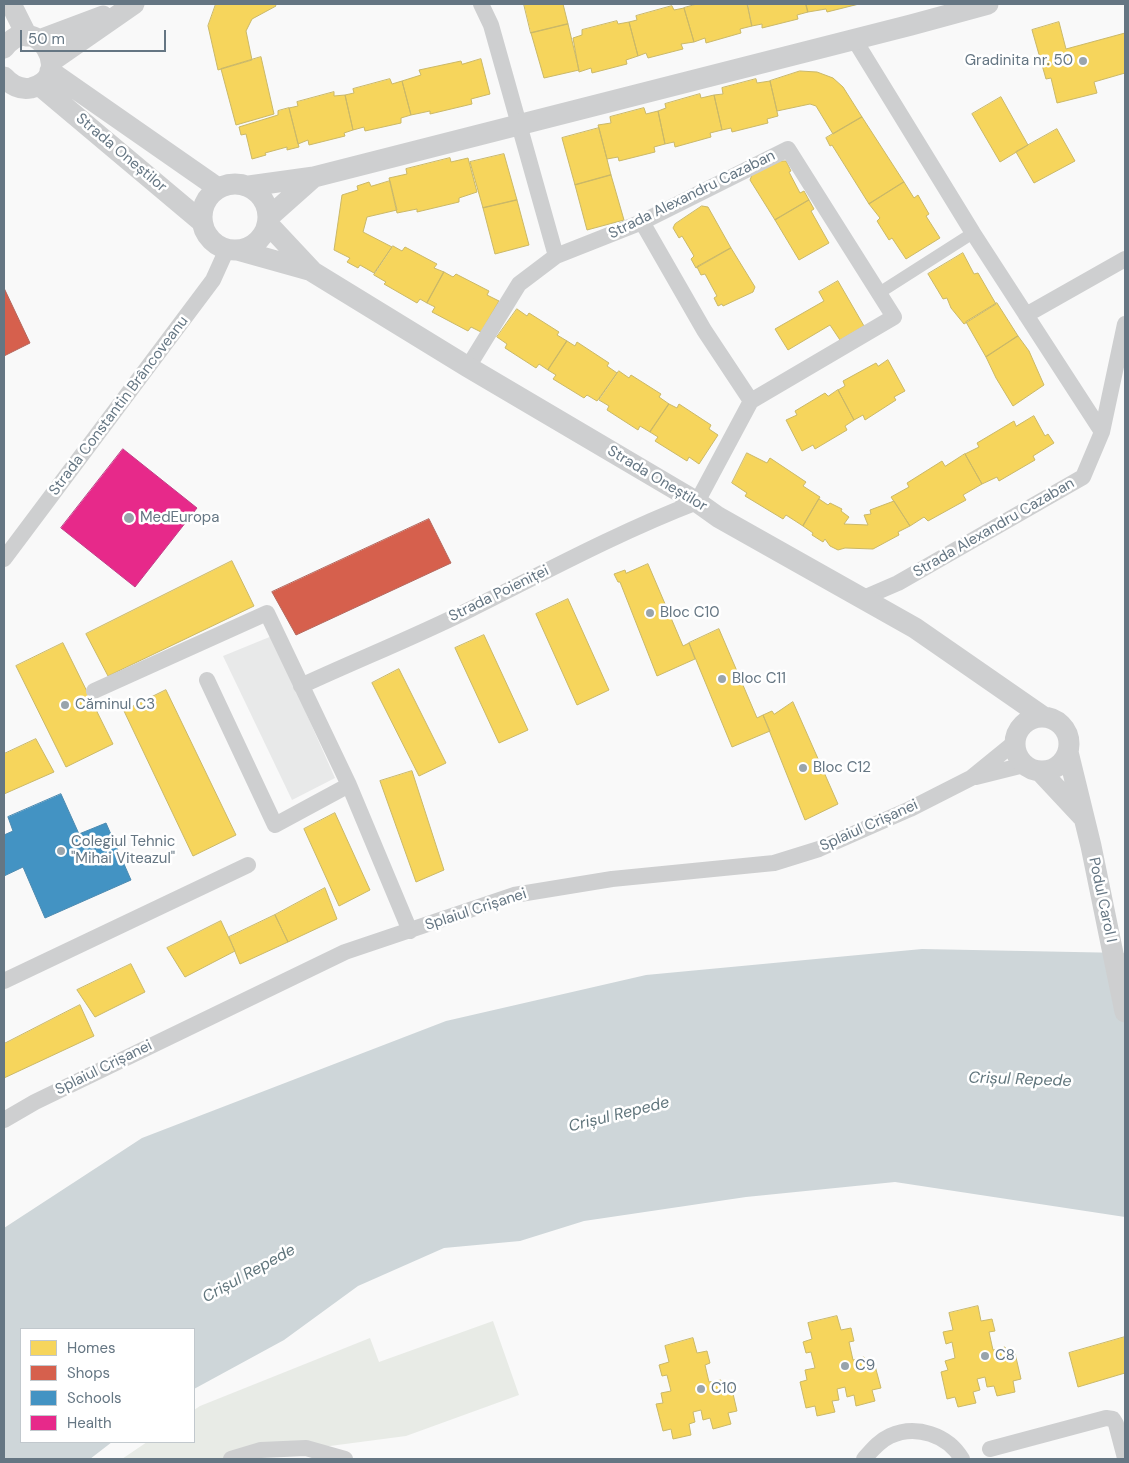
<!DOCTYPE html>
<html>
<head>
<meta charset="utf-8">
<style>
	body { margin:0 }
	#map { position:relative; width:1129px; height:1463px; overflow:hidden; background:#f9f9f9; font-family:"DM Sans",sans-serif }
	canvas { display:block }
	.frame { position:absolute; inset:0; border:5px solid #657683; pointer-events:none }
	.legend { position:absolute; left:20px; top:1328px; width:175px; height:115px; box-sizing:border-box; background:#fff; border:1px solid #c1c8cd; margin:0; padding:6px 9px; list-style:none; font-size:15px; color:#657683 }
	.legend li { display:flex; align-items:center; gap:10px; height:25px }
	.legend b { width:25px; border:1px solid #c1c8cd }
	.scale { position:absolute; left:20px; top:30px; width:146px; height:22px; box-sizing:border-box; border:2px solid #657683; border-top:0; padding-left:6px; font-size:15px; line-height:18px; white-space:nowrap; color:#657683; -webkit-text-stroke:4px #fff; paint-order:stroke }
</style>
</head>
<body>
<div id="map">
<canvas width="1129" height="1463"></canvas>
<div class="frame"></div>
<ul class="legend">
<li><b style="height:14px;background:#f6d55c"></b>Homes</li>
<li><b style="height:14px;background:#d6604d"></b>Shops</li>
<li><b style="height:14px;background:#4393c3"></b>Schools</li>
<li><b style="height:14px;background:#e7298a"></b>Health</li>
</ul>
<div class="scale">50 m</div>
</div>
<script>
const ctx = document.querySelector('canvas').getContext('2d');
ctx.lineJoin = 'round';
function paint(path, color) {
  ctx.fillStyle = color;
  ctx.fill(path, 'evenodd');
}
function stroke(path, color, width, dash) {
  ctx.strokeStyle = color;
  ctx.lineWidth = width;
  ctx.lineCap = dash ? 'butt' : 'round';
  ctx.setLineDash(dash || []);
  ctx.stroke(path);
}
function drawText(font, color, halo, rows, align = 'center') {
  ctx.font = font + ' "DM Sans",sans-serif';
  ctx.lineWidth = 5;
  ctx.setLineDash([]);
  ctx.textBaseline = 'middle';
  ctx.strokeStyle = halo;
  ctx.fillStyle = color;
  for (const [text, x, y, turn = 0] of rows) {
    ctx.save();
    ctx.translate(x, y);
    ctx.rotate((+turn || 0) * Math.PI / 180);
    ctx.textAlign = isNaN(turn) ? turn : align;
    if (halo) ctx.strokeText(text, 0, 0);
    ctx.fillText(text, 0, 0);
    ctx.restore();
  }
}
const built = new Path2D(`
	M272,636L335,778L292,800L223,656Z`);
const green = new Path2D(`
	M493,1321L519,1395L406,1436L231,1459H122L147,1442H194V1410L200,1406L370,1338L379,1362Z`);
const water = new Path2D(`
	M922,949L1125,953V1217L895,1182L746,1197L584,1221L520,1241L444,1248L358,1286L284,1340L194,1389V1329H21V1442H112L90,1459H4V1228L142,1138L446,1021L646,975Z`);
const homes = new Path2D(`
	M216,4H275L276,6L252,19L246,31L252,60L218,70L208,26Z
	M524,4H563L568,24L531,33Z
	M697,4H747L752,26L740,29L741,33L706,43L705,38L694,42L684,8Z
	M748,4H806L808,12L797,15L798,19L762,28V24L752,26Z
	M806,4H859L827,12L826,9L808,12Z
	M672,6L674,10L684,8L694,42L681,44L683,49L648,58L646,53L638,56L629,22L637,20L636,16Z
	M617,21L618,24L629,22L638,56L626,60L627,64L592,73L591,68L579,72L573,38L582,35V30Z
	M1059,22L1066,49L1125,33V73L1094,82L1097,93L1057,103L1051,78L1046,79L1032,30Z
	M568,24L579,70L544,78L531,33Z
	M261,57L274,114L236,125L221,69Z
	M481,59L490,94L471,99L472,104L430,114V111L411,115L402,81L421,75L419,70L461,61L462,64Z
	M800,71L817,72L833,78L843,87L862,117L833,134L816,106L810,104L777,111L770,81Z
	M390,79L392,84L402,81L411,115L401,118V123L365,131L364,127L353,130L345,95L354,93L353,89Z
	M756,79L757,83L770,81L778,116L767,119L768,123L732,132L731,128L722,130L714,95L723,94L722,88Z
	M334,92V96L345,95L353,130L344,133L345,136L309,145L308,140L298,144L289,108L298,106L297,102Z
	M700,94L701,98L714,95L722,130L710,133L711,137L675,147L674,142L665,144L658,111L666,108L665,104Z
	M1001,97L1028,145L1000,162L972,114Z
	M289,108L299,147L287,150V147L265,153L266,155L252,159L246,134L241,135L239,127L278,115V111Z
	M644,108L646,114L658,111L665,144L654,147L655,152L619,161L618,157L607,159L598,125L611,123L610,117Z
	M862,117L904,182L869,204L832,145L830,146L826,138Z
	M599,128L611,175L575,185L562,138Z
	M1057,129L1075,161L1034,183L1016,152Z
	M504,154L517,200L483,208L470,162Z
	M450,158L451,162L468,158L477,192L459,198V202L417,212V209L397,213L389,178L407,174L406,169Z
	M781,161H786L791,171L789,172L800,193L804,191L809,200L775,220L750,180L752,175Z
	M611,175L624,220L587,230L575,185Z
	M390,181L397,210L367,217L363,232L392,247L374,273L360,265L358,268L347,262L350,258L334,250L342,195L358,190L357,186L369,182L371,186Z
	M904,182L914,198L918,195L929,214L926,216L940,238L906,259L892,238L889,240L877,221L880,218L869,204Z
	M517,200L529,245L495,254L483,208Z
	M809,200L814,209L811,211L829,243L799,260L775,220Z
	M702,206L708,207L731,248L696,268L691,259L694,256L682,236L679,238L673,228L675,224Z
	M393,246L402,251L405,247L437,264L434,268L444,272L427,303L420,299L417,303L384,284L386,282L374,275Z
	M731,248L755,287L753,292L723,306L722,304L718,306L714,298L717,296L705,274L701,275L697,267Z
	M963,253L974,274L978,273L996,304L964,324L951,308L947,298L943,299L928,274Z
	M444,272L453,277L456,274L489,291L487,295L499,301L481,332L471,327L468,331L432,312L435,307L427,303Z
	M838,281L864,326L840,340L830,325L788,350L775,329L824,301L819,292Z
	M997,303L1018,336L986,357L966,322Z
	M517,309L527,316L529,313L559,332L557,335L567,341L548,370L539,364L536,368L505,348L507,344L497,337Z
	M1018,336L1029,351L1044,385L1013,406L996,378L986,357Z
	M567,341L575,346L577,342L609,363L607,366L617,373L597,401L587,395L584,398L553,379L556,375L548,370Z
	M888,360L905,391L894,397L896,400L865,420L863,415L854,420L838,390L845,386L843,381L876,363L878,366Z
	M619,371L629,378L631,375L661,394L659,397L669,404L650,432L640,426L638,430L607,410L609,406L599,400Z
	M838,390L854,420L845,426L847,430L815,449L813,445L802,451L786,420L797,415L795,411L825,393L828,396Z
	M669,404L677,408L679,404L711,425L709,429L718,435L699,464L689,457L687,461L655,441L658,437L650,432Z
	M1034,416L1045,436L1048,434L1054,443L1033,456L1035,460L999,481L997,477L982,484L965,454L979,447L977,443L1014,421L1016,426Z
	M747,453L767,463L770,458L806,482L803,486L820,497L803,526L786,515L783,519L745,496L747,493L732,483Z
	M965,454L982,484L963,495L966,500L928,521L924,517L910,526L891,497L909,487L907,483L942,461L945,466Z
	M819,499L828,505L830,503L842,509L841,511L849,517L844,524L868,525L864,515L871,514L870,510L894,501L910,526L898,532L899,535L873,549L845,548L838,550L830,546L825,539L823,542L812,535L813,533L803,526Z
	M232,561L254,606L108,676L86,634Z
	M648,564L683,646L689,643L695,659L657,676L620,582H618L614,574L625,570L626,573Z
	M568,599L609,690L577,705L536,614Z
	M719,629L757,718L763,715L770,731L732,747L689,643Z
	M484,635L528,730L499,743L455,648Z
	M63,643L113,744L66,767L16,666Z
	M399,669L446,763L419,776L372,683Z
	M166,690L236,835L193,856L124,711Z
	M793,702L838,804L805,820L763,715L772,711L774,714Z
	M36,739L54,772L4,794V754Z
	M412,771L444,870L416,882L380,781Z
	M335,813L370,890L339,906L304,829Z
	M325,888L337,919L288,942L275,915Z
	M275,915L288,942L240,964L229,937Z
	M221,921L235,951L185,977L167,948Z
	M131,964L145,992L95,1017L77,990Z
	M80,1005L94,1036L4,1078V1044Z
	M978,1306L981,1321L992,1319L995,1331L989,1332L993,1350L1005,1347L1006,1354L1015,1353L1021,1379L1013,1381L1015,1392L997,1396L994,1386L987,1387L985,1377L977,1379L980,1390L973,1392L976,1403L958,1407L955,1397L947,1399L941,1372L948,1370L945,1361L955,1358L952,1342L946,1344L943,1332L953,1330L949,1313Z
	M837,1316L841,1330L851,1328L854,1341L849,1342L853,1360L864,1357L866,1364L874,1362L881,1388L872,1390L875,1401L856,1406L854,1395L847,1397L845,1387L837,1389L839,1400L832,1401L835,1412L817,1416L815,1406L806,1408L800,1382L807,1380L805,1370L815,1368L811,1352L806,1353L803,1342L812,1339L808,1323Z
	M1125,1337V1373L1078,1387L1069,1353Z
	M693,1338L697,1353L707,1351L710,1363L705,1365L709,1382L721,1380L722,1387L731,1385L737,1411L728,1413L731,1424L713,1429L710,1418L703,1420L701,1410L693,1412L695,1422L689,1424L691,1435L673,1439L671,1429L663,1431L656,1404L663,1403L661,1393L671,1391L667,1375L662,1376L659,1365L669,1362L665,1346Z`);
const shops = new Path2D(`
	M4,288L30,343L4,356Z
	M429,519L451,563L296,635L272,592Z`);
const schools = new Path2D(`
	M61,794L79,834L106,823L131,880L45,918L23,867L4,876V835L13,831L8,817Z`);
const health = new Path2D(`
	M123,449L197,508L135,587L61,528Z`);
const pedestrian = new Path2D(`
	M879,293L973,233`);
const minor = new Path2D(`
	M481,4L491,25L556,256
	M854,39L973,233L1102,432
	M642,222L704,330L751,401
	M1026,315L1125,259
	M4,559L213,280L227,249
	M861,599L898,583L1083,477L1102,432L1125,324
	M207,680L275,825L349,785
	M301,686C357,660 415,637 471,609C545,572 619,532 697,502L751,401L894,317L788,149L642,222L556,256L519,284L468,367
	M94,691L267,613L349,785L410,931
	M976,777L1024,765
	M4,981L248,865
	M4,1120L35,1102L345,952L514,895L612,879L774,863L819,849L910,809L971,778L1014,743
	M990,1449L1106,1418L1113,1419L1116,1424L1125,1458
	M231,1459L261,1450L306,1448L345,1459
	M864,1459C872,1450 879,1441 890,1436C916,1424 948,1435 962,1459`);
const tertiary = new Path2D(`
	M11,4L27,36
	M39,40L103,16
	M4,48C35,7 77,77 31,88C20,90 11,85 4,77
	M52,61L134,4
	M50,71L218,188
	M39,85L202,222
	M202 217a33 33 0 1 1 66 0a33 33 0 1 1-66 0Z
	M249,186L314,177L911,25L988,4
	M269,217L314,177
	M268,224L313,272L468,367L697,502L718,517L915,628L1042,716
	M237,250L312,271
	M1015 744a27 27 0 1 1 54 0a27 27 0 1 1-54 0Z
	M1068,752L1091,846L1125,1012
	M1040,771L1082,816`);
const markers = [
	[1083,61,5,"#99a4ac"],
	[129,518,6,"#99a4ac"],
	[650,613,5,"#99a4ac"],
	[722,679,5,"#99a4ac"],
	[65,705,5,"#99a4ac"],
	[803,768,5,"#99a4ac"],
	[61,851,5,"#99a4ac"],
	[985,1356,5,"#99a4ac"],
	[845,1366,5,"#99a4ac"],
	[701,1389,5,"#99a4ac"]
];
const poiNames = [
	["Gradinita nr. 50",1073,61,"right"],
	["MedEuropa",140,518],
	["Bloc C10",660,613],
	["Bloc C11",732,679],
	["Căminul C3",75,705],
	["Bloc C12",813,768],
	["Colegiul Tehnic",71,842],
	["\"Mihai Viteazul\"",71,859],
	["C8",995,1356],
	["C9",855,1366],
	["C10",711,1389]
];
const streetNames = [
	["Strada Oneștilor",121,153,40],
	["Strada Alexandru Cazaban",692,195,-26],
	["Strada Constantin Brâncoveanu",119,406,-53],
	["Strada Oneștilor",657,479,31],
	["Strada Alexandru Cazaban",994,528,-30],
	["Strada Poieniței",499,594,-26],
	["Splaiul Crișanei",869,826,-24],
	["Podul Carol I",1102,900,78],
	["Splaiul Crișanei",476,910,-18],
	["Splaiul Crișanei",104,1068,-26]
];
const waterNames = [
	["Crișul Repede",1020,1080,2],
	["Crișul Repede",619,1115,-14],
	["Crișul Repede",249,1274,-29]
];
paint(built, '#e8e9e9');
paint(green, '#e8ebe6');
paint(water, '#ced6d9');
paint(homes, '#f6d55c');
stroke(homes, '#cab868', 1);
paint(shops, '#d6604d');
stroke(shops, '#b4675d', 1);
paint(schools, '#4393c3');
stroke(schools, '#4d8ab0', 1);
paint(health, '#e7298a');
stroke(health, '#c04088', 1);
stroke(pedestrian, '#cecfd0', 12);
stroke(minor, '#cecfd0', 16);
stroke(tertiary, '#cecfd0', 21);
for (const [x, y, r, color] of markers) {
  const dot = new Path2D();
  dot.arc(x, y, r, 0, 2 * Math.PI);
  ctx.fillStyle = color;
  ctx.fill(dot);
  stroke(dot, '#fff', 2);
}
drawText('15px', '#657683', '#fff', poiNames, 'left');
drawText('15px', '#657683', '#fff', streetNames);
drawText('italic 16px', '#60757c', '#fff', waterNames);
</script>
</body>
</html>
